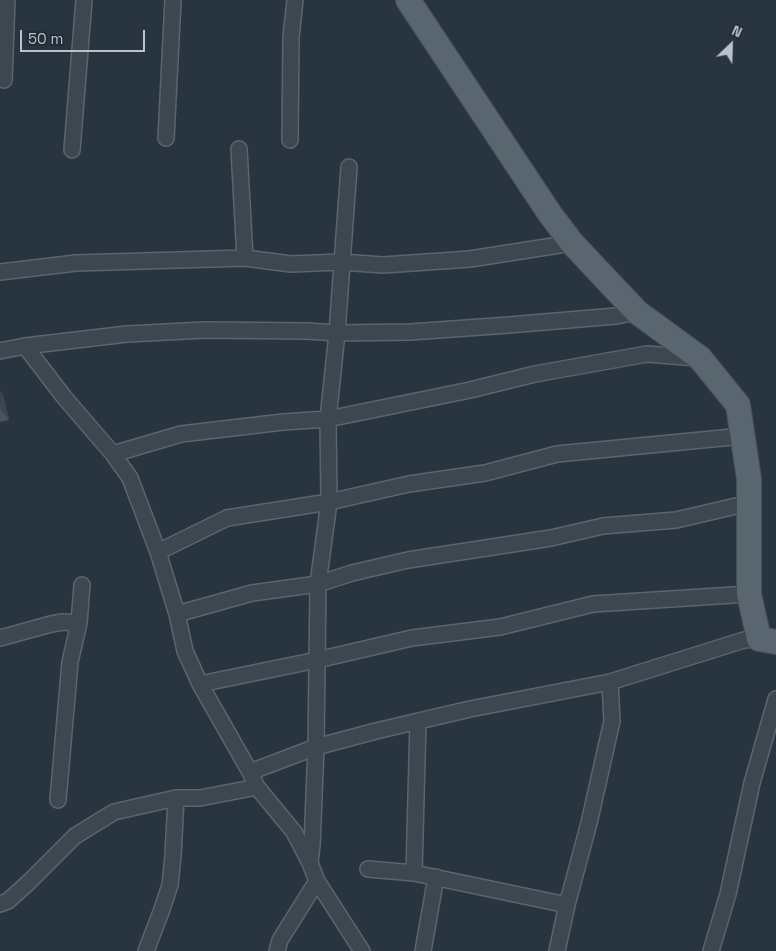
<!DOCTYPE html>
<html>
<head>
<meta charset="utf-8">
<style>
	body { margin:0 }
	#map { position:relative; width:776px; height:951px; overflow:hidden; background:#283540; font-family:"Space Grotesk",sans-serif }
	canvas { display:block }
	.north { position:absolute; left:706px; top:20px; width:50px; height:50px; -webkit-text-stroke:4px #202c35; paint-order:stroke; rotate:24deg; font-size:14px; font-weight:700; line-height:20px; text-align:center; color:#b8c2ca }
	.north::after { content:''; display:block; margin:auto; width:18px; height:22px; background:#b8c2ca; clip-path:polygon(50% 0,100% 100%,50% 72%,0 100%) }
	.scale { position:absolute; left:20px; top:30px; width:125px; height:22px; box-sizing:border-box; border:2px solid #b8c2ca; border-top:0; padding-left:6px; font-size:15px; line-height:18px; white-space:nowrap; color:#b8c2ca; -webkit-text-stroke:4px #202c35; paint-order:stroke }
</style>
</head>
<body>
<div id="map">
<canvas width="776" height="951"></canvas>
<div class="north">N</div>
<div class="scale">50 m</div>
</div>
<script>
const ctx = document.querySelector('canvas').getContext('2d');
ctx.lineJoin = 'round';
function stroke(path, color, width, dash) {
  ctx.strokeStyle = color;
  ctx.lineWidth = width;
  ctx.lineCap = dash ? 'butt' : 'round';
  ctx.setLineDash(dash || []);
  ctx.stroke(path);
}
function paint(path, color) {
  ctx.fillStyle = color;
  ctx.fill(path, 'evenodd');
}
const street = new Path2D(`
	M4,80L7,0
	M166,138L173,0
	M290,140L291,37L295,0
	M239,149L245,258
	M72,150L84,0
	M0,272L76,263L245,258L291,264L341,262L383,265L470,259L572,243
	M25,346L64,397L113,454L130,478L158,552L177,614L185,651L200,684L250,772L257,787L294,832L310,863L317,881L362,951
	M0,351L25,346L127,334L205,330L307,331L337,333L410,332L509,325L616,316L637,312
	M113,454L181,434L283,422L328,419L470,390L535,374L647,354L698,358
	M158,552L227,518L329,502L409,484L485,473L557,454L743,436
	M177,614L252,593L318,584L352,573L408,560L551,538L603,526L676,520L749,503
	M0,638L51,624L63,622L79,623
	M200,684L317,660L412,638L500,627L593,604L749,594
	M250,772L316,747L376,731L470,709L610,682L744,640L759,639
	M58,800L70,662L79,623L82,585
	M310,863L312,845L316,747L318,584L329,502L328,419L337,333L349,167
	M368,869L414,873L567,905
	M414,873L418,722
	M0,904L8,901L29,882L75,836L114,812L176,798H200L257,787
	M146,951L161,912L170,885L173,856L176,798
	M277,951L280,940L317,881
	M423,951L436,877
	M557,951L567,905L589,823L612,721L610,682
	M711,951L728,894L752,783L776,699`);
const primary = new Path2D(`
	M408,0L550,214L572,243L637,312L700,358L738,405L749,479V594L759,639L776,642`);
const wall = new Path2D(`
	M0,391L3,395L9,420L0,422Z`);
const shadedWall = new Path2D(`
	M0,391L3,395L9,420L1,410L0,404Z`);
stroke(street, '#5a656d', 18);
stroke(primary, '#455059', 26);
stroke(street, '#3c4750', 15);
stroke(primary, '#5a666f', 24);
paint(wall, '#47545d');
paint(shadedWall, '#3a454c');
</script>
</body>
</html>
